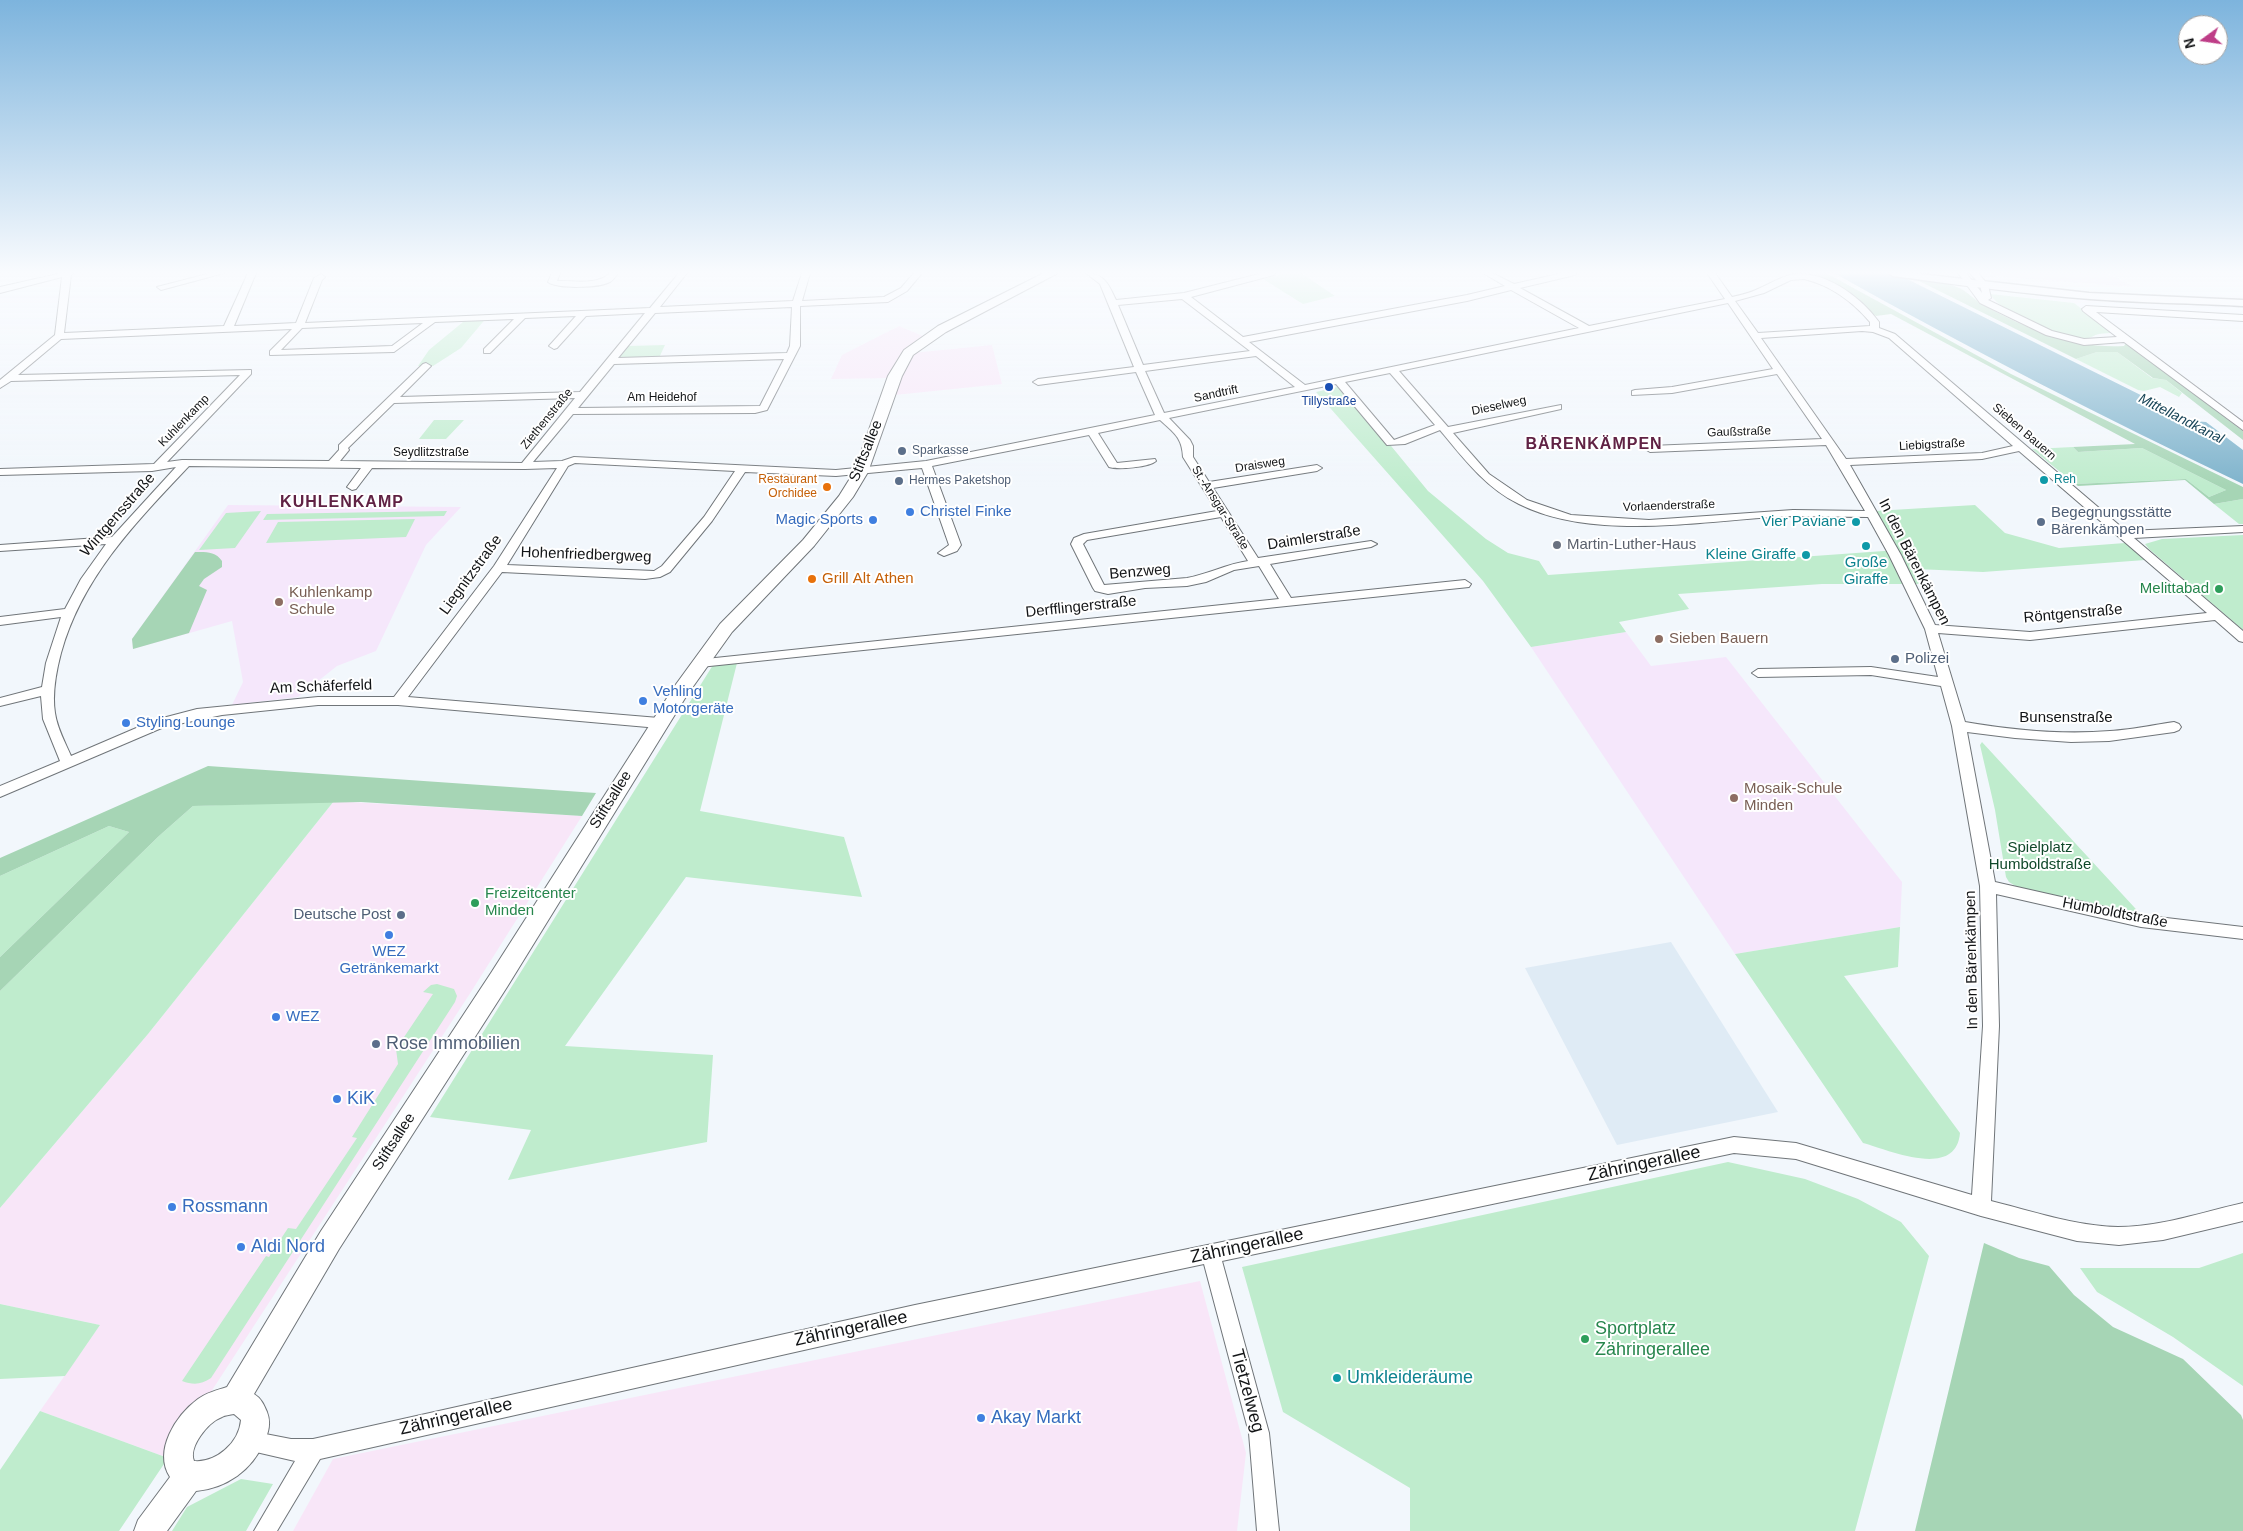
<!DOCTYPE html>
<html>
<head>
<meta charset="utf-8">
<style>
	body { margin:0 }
	#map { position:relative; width:2243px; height:1531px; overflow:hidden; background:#f2f7fc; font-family:Arial,sans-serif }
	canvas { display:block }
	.north { position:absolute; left:2178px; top:15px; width:50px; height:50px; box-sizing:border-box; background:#fff; border:1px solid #a1a1a2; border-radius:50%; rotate:256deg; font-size:14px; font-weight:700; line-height:20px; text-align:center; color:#131517 }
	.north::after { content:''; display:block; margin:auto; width:18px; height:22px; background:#be3d87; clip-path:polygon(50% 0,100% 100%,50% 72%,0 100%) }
</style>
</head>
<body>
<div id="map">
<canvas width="2243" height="1531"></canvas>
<div class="north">N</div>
</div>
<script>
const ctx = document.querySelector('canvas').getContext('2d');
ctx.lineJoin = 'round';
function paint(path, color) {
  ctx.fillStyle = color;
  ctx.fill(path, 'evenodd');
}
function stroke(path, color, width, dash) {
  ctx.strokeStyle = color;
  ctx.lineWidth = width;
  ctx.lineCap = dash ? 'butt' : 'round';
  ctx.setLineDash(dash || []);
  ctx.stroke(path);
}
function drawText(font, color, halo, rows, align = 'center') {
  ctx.font = font + ' Arial,sans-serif';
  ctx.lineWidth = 4;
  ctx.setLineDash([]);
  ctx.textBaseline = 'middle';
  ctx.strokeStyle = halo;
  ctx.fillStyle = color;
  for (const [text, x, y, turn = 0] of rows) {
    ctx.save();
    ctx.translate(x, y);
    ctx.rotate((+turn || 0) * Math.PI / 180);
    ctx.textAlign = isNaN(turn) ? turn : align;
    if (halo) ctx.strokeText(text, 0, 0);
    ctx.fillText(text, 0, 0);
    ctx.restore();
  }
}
const commercial = new Path2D(`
	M1990,273H2107L2134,287L1995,276Z
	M899,326L923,336L897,359L889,378L831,379L842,355Z
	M992,345L1002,384L895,395L902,371L912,353Z
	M334,801L582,816L469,995L168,1458L40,1411L100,1325L0,1304V1208L148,1034Z
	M1200,1281L1246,1453L1237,1531H293L333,1459Z`);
const built = new Path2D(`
	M1671,942L1778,1112L1617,1145L1525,968Z`);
const education = new Path2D(`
	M228,505L461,507L426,545L376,651L337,666L298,697L232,705L243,682L232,621L133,649L132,639Z
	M1626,632L1651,666L1726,657L1902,882L1900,927L1735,954L1531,647Z`);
const green = new Path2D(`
	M1286,273H1301L1335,296L1303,304L1263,279Z
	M1990,294L2074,303L2114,333C2109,333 2104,333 2099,334C2093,335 2091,339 2084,338C2060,338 2003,315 1990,294Z
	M488,316L461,348L433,366H418L429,350L469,317Z
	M665,345L659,358H619L618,356L626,346Z
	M2097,352H2117L2152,378L2166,380L2182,393L2179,397L2160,387L2144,391L2138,390L2076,359Z
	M1342,386L1428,491L1486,539L1508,553L1539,561L1548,575L1898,550L1875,511L1975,505L2005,533L2059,548L2125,543L2145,560L1983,572L1917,569L1923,584H1822L1678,594L1689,609L1619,622L1626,632L1531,647L1483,581L1316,392Z
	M434,420H464L446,439H419Z
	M2073,447L2078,452L2142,448L2226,490L2209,497L2186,479L2075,484L2032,449Z
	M2243,499V524H2239L2214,504Z
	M261,511L235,548L199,550L226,513Z
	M447,511L444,516L263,520L267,514Z
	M415,519L406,537L266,543L278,522Z
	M2243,535V630L2149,549L2145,544L2162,539Z
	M737,663L700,811L844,837L862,897L686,877L565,1046L713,1055L707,1142L508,1180L531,1130L430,1117L713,665Z
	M1982,742L2146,920L2022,890L2009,882L2006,877L1995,810L1980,745Z
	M334,801L148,1034L0,1208V991L159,836L193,806Z
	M109,826L129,832L0,957V876Z
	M1900,927L1898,967L1844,976L1960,1133C1956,1180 1889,1150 1863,1143L1735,954Z
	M437,984L454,989L457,996L455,1002L211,1378C201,1385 193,1385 182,1381L266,1256L269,1257L288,1228L296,1229L357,1138L352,1137L398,1064L396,1049L433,994L423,992L431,985Z
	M1728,1162L1805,1179L1858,1199L1901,1222L1929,1256L1855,1531H1410V1488L1283,1412L1242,1267Z
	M2243,1253V1386L2173,1337L2097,1292L2080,1268H2199Z
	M0,1305V1304L100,1325L65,1376L0,1379Z
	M40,1411L168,1458L119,1531H0V1470Z
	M241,1479L273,1484L246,1531H172L187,1507Z`);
const forest = new Path2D(`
	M1791,273H1826L2011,374L2243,487V499L2214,504L2185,480L2078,486L2075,484L2186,479L2209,497L2226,490L2142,448L2078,452L2073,447L2135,444L1891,314L1876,316L1828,280L1813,275Z
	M1915,279C1929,281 1944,282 1957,287C1968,291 1975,301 1985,306C2029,330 2074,349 2124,346L2126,343L2243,431V440L2166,380L2153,378L2117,352H2097L2076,359Z
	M195,552C206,552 215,551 222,561V567L204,579L199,586L207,590L189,633L133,649L132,639Z
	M208,766L596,793L582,816L361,802L193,806L159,836L0,991V957L129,832L109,826L0,876V858Z
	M1984,1243L2019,1258L2049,1266L2074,1295L2113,1327L2183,1359L2241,1415L2243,1420V1531H1915Z`);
const water = new Path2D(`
	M1834,273H1895L2193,421L2206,422L2243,450V484C2104,418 1968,348 1834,273Z`);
const minor = new Path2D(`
	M62,273H74L71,275L64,333L224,326L248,273H256L234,326L296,323L314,278L321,274L325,277L322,280L305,323L650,308L679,273H687L660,307L793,301L802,273H810L802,301L884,297L901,288L914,273H922L907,291L888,302L800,306V346L767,410L755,413L573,414L533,462L562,461L574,457L836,470L926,461L1155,415L1136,372L1038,385L1033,382L1038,379L1134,367L1100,284L1086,273C1104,273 1109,285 1116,300L1184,293L1263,273H1275L1274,275L1191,297L1243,337L1467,295L1505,286L1483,273H1492L1514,284L1563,273H1576L1575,275L1520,288L1589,326L1725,299L1707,273H1715L1732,297C1741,295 1750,293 1758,289C1769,284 1779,278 1790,275C1823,268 1861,297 1879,322V328L1895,334L2126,531L2243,526V532L2134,538L2243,631V642L2239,641L2215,620L2030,640L1938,633L1965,722C2012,730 2061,735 2110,731C2131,730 2153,725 2174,722L2179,724L2181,727L2179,730L2174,732L2109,741L2071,742L2015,738L1967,732L1995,882L2141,915L2243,927V939L2141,927L1996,894L1999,1026L1991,1201C2032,1211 2075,1226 2118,1227C2160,1227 2203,1212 2243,1203V1221L2163,1240L2119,1245L2077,1241L1981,1216L1796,1159L1734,1153L1222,1261L1269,1433L1279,1531H1257L1249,1433L1204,1264L915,1325L320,1459L277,1531H254L295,1461L243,1449L239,1442L243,1435L250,1431L291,1439H313L915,1305L1734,1137L1796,1143L1972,1195L1983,1026L1980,886L1952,726L1941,686L1871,675L1758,677L1752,673L1758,669L1871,667L1938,677L1925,629L1889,555L1868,517C1843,517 1818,516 1793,516C1709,519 1597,543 1519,504C1486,488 1463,458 1440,430L1405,444L1387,445L1336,384L1169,418L1190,440L1193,446V457L1209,482L1317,465L1322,468L1317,471L1213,488L1258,558L1371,541L1377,544L1371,547L1270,564L1291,598L1465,580L1471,584L1469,587L700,667L694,663L696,660L1279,599L1259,566L1234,570L1206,582L1187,586L1145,588L1108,594L1095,591L1093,588L1071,544L1074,538L1084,534L1217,511L1183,457C1182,437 1174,433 1160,420L1098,433L1117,463L1155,459L1156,461C1150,467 1118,470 1109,467L1089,435L932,466L961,545L957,551L944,556L938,553L949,545L922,468L836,476L745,472L712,521L670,572L660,577L645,579L502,572L408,697L659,718L664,720L666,723L664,726L659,728L398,705H318L222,715L164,727L0,797V786L60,761L43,719L41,696L0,706V698L42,687L46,663L61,617L0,625V617L65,609L81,579L106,544L0,551V545L112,537L176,467L152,471L0,475V469L154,464L240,375L11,381L0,388V380L55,335L62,277L0,293V287ZM1804,279C1830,285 1853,302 1870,322V326L1758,333L1735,301L1764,293L1791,280ZM1511,290L1579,328L1305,385L1249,342L1467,301ZM1182,299L1250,351L1143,365L1118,305ZM1728,303L1773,369L1672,387L1635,390L1632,391V395L1672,393L1777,374L1822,439L1650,446L1645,449L1650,452L1826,445L1865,511L1793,510L1649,520L1571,515L1527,500L1489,474L1453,433L1561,409V405L1448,427L1399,371ZM792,307L790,346L787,353L618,358L655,313ZM645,313L580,392L400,397L431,366L426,363L423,364L339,445V450L329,461L182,460L167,462L251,374V370L18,375L61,339L292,329L270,351V355L394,352L435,322L514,319L484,349V353H490L525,318L576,316L549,346L554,349L557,348L586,316ZM423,323L392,346L281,350L302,328ZM1862,331L1873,332L1889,338L2013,446L1982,453L1846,459L1761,338ZM1256,356L1295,387L1164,413L1145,371ZM784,359L760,406L578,408L614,364ZM1390,373L1435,425L1394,440L1345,382ZM575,398L522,463L340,461L349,450L348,448L394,403ZM2019,451L2207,613L2030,632L1935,625L1901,555L1850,465L1982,459ZM575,463L735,471L704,517L662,566L654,571L507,565L568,466ZM189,466L361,468L347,487L352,490L356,489L372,468L525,469L557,468L494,566L394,697H318L197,709L155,720L71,756C65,742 57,728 55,713C52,694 56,672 61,653C82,577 136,522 189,466ZM1221,517L1248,561C1227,564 1208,574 1187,578L1104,585L1083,544L1087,540Z
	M211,273H224L161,290L157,287Z
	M552,273H560L557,281H561C577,281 598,285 610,273H618C616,276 613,280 610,282C599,288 557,289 548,282Z
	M1958,273H1966L1982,293L1980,285L1970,273H1978L1988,285L1991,298L1988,300L2052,331L2084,339L2117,337L2083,311L2082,309L2086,306L2243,315V321L2096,312L2243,422V430L2124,342L2084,345L2046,335L1980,303Z`);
const tertiary = new Path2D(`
	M1888,273H1911L2089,293L2243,300V306C2192,303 2141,303 2090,299C2024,294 1959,285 1893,276Z`);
const secondary = new Path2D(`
	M1044,273H1058L946,332L913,355L902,376L868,472L853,497L814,546L732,632L687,695L507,987L339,1249L254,1394C261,1398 264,1405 267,1412C271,1422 269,1432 264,1442C252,1470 227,1488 196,1491L167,1531H134L138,1520L170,1477C153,1451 176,1415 198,1399C206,1393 217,1390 227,1387L321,1231L491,973L674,687L720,624L803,540L839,496L854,472L888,376L904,350L938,326ZM234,1414L241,1420C239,1443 216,1463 194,1461C188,1447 208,1422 222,1417C225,1415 230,1415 234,1414Z`);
const markers = [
	[1329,387,5,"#1a4fb4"],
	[902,451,5,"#5c6f8a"],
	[2044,480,5,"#0f9aa8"],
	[899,481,5,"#5c6f8a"],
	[827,487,5,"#e8710a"],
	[910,512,5,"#3f7fe0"],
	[873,520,5,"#3f7fe0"],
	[1856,522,5,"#0f9aa8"],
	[2041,522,5,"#5c6f8a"],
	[1557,545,5,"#6b7280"],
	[1866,546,5,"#0f9aa8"],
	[1806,555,5,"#0f9aa8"],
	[812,579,5,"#e8710a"],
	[2219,589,5,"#2e9e5b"],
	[279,602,5,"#8d6e63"],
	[1659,639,5,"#8d6e63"],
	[1895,659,5,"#5c6f8a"],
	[643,701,5,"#3f7fe0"],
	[126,723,5,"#3f7fe0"],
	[1734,798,5,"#8d6e63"],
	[475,903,5,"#2e9e5b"],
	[401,915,5,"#5c6f8a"],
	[389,935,5,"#3f7fe0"],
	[276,1017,5,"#3f7fe0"],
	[376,1044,5,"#5c6f8a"],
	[337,1099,5,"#3f7fe0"],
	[172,1207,5,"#3f7fe0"],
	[241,1247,5,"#3f7fe0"],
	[1585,1339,5,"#2e9e5b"],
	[1337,1378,5,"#0f9aa8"],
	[981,1418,5,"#3f7fe0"]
];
const farStreetnames = [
	["Sandtrift",1216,394,-12],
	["Am Heidehof",662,398],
	["Dieselweg",1499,406,-12],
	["Ziethenstraße",547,419,-51],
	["Kuhlenkamp",184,421,-46],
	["Gaußstraße",1739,432,-2],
	["Sieben Bauern",2024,432,41],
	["Liebigstraße",1932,445,-3],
	["Seydlitzstraße",431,453],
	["Draisweg",1260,465,-9],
	["Vorlaenderstraße",1669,506,-2],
	["St.-Ansgar-Straße",1220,508,58]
];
const farTransitnames = [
	["Tillystraße",1329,402]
];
const farServicenames = [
	["Sparkasse",912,451],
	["Hermes Paketshop",909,481]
];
const farFoodnames = [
	["Restaurant",817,480],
	["Orchidee",817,494]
];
const farCulturenames = [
	["Reh",2054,480]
];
const farWaternames = [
	["Mittellandkanal",2181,419,27]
];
const streetNames = [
	["Stiftsallee",866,451,-68],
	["Wintgensstraße",118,515,-49],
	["Daimlerstraße",1314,538,-9],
	["Hohenfriedbergweg",586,555,2],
	["In den Bärenkämpen",1914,562,63],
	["Benzweg",1140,572,-5],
	["Liegnitzstraße",471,575,-54],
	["Derfflingerstraße",1081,607,-6],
	["Röntgenstraße",2073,614,-5],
	["Am Schäferfeld",321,687,-2],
	["Bunsenstraße",2066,718],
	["Stiftsallee",611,800,-58],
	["Humboldtstraße",2115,913,11],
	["In den Bärenkämpen",1972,960,-91],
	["Stiftsallee",394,1142,-57]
];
const shopNames = [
	["Christel Finke",920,512],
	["Magic Sports",863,520,"right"],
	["Vehling",653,692],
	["Motorgeräte",653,709],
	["Styling Lounge",136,723],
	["WEZ",389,952,"center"],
	["Getränkemarkt",389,969,"center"],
	["WEZ",286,1017]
];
const serviceNames = [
	["Begegnungsstätte",2051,513],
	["Bärenkämpen",2051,530],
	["Polizei",1905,659],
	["Deutsche Post",391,915,"right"]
];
const cultureNames = [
	["Vier Paviane",1846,522],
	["Kleine Giraffe",1796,555],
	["Große",1866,563,"center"],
	["Giraffe",1866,580,"center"]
];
const worshipNames = [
	["Martin-Luther-Haus",1567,545]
];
const foodNames = [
	["Grill Alt Athen",822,579]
];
const leisureNames = [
	["Melittabad",2209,589],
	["Freizeitcenter",485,894,"left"],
	["Minden",485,911,"left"]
];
const educationNames = [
	["Kuhlenkamp",289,593],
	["Schule",289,610],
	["Sieben Bauern",1669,639],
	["Mosaik-Schule",1744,789],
	["Minden",1744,806]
];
const parkNames = [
	["Spielplatz",2040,848],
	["Humboldstraße",2040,865]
];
const farDistrictnames = [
	["BÄRENKÄMPEN",1594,445],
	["KUHLENKAMP",342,503]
];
const nearServicenames = [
	["Rose Immobilien",386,1044]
];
const nearShopnames = [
	["KiK",347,1099],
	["Rossmann",182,1207],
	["Aldi Nord",251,1247],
	["Akay Markt",991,1418]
];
const nearStreetnames = [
	["Zähringerallee",1644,1164,-12],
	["Zähringerallee",1247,1246,-12],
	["Zähringerallee",851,1329,-12],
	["Tietzelweg",1247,1391,75],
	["Zähringerallee",456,1417,-13]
];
const nearLeisurenames = [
	["Sportplatz",1595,1329],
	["Zähringerallee",1595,1350]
];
const nearCulturenames = [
	["Umkleideräume",1347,1378]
];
paint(commercial, '#f8e6f8');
paint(built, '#dfebf5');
paint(education, '#f5e7fb');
paint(green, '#bfeccd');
paint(forest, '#a6d5b5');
paint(water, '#7eb3cc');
stroke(minor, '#707579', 2);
stroke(tertiary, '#707579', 3);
stroke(secondary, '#707579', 2);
paint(minor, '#fff');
paint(tertiary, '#fff');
paint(secondary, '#fff');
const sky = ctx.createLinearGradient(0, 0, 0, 487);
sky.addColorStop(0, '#7db4dd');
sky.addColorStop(0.56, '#f9fbfe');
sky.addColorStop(1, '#f9fbfe00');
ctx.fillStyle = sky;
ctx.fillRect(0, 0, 2243, 487);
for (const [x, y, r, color] of markers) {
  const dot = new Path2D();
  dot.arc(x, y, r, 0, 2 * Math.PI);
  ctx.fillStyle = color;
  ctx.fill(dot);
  stroke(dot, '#fff', 2);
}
drawText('12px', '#131517', '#fff', farStreetnames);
drawText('12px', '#164399', '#fff', farTransitnames);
drawText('12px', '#4e5e75', '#fff', farServicenames, 'left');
drawText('12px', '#c56008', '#fff', farFoodnames, 'right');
drawText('12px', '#0d838f', '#fff', farCulturenames, 'left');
drawText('italic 14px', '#194558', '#fff', farWaternames);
drawText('15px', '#131517', '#fff', streetNames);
drawText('15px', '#366cbe', '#fff', shopNames, 'left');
drawText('15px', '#4e5e75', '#fff', serviceNames, 'left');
drawText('15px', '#0d838f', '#fff', cultureNames, 'right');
drawText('15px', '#5b616d', '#fff', worshipNames, 'left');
drawText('15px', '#c56008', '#fff', foodNames, 'left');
drawText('15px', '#27864d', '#fff', leisureNames, 'right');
drawText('15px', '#785e54', '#fff', educationNames, 'left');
drawText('15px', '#10482a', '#fff', parkNames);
ctx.letterSpacing = '1px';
drawText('bold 16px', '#602244', '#fff', farDistrictnames);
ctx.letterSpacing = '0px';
drawText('18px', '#4e5e75', '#fff', nearServicenames, 'left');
drawText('18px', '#366cbe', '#fff', nearShopnames, 'left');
drawText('18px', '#131517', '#fff', nearStreetnames);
drawText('18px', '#27864d', '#fff', nearLeisurenames, 'left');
drawText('18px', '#0d838f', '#fff', nearCulturenames, 'left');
</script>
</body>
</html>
